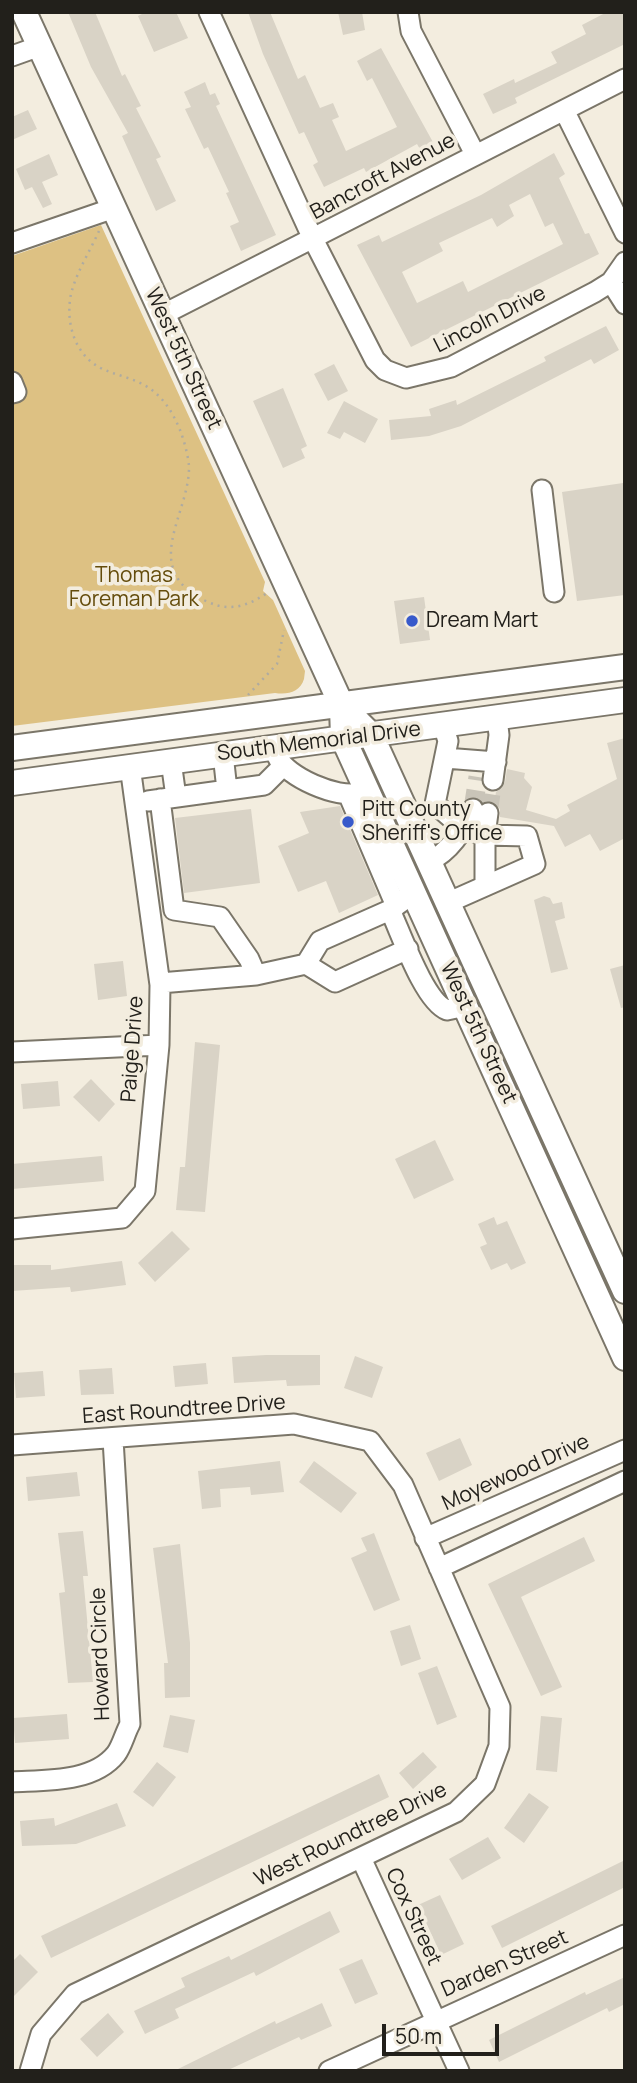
<!DOCTYPE html>
<html>
<head>
<meta charset="utf-8">
<style>
	body { margin:0 }
	#map { position:relative; width:637px; height:2083px; overflow:hidden; background:#f3eddf; font-family:Manrope,sans-serif }
	canvas { display:block }
	.frame { position:absolute; inset:0; border:14px solid #22201b; pointer-events:none }
	.scale { position:absolute; left:382px; top:2024px; width:117px; height:32px; box-sizing:border-box; border:4px solid #22201b; border-top:0; padding-left:9px; font-size:21px; line-height:24px; white-space:nowrap; color:#22201b; -webkit-text-stroke:5px #f3eddf; paint-order:stroke }
</style>
</head>
<body>
<div id="map">
<canvas width="637" height="2083"></canvas>
<div class="frame"></div>
<div class="scale">50 m</div>
</div>
<script>
const ctx = document.querySelector('canvas').getContext('2d');
ctx.lineJoin = 'round';
function paint(path, color) {
  ctx.fillStyle = color;
  ctx.fill(path, 'evenodd');
}
function stroke(path, color, width, dash) {
  ctx.strokeStyle = color;
  ctx.lineWidth = width;
  ctx.lineCap = dash ? 'butt' : 'round';
  ctx.setLineDash(dash || []);
  ctx.stroke(path);
}
function drawText(font, color, halo, rows, align = 'center') {
  ctx.font = font + ' Manrope,sans-serif';
  ctx.lineWidth = 7;
  ctx.setLineDash([]);
  ctx.textBaseline = 'middle';
  ctx.strokeStyle = halo;
  ctx.fillStyle = color;
  for (const [text, x, y, turn = 0] of rows) {
    ctx.save();
    ctx.translate(x, y);
    ctx.rotate((+turn || 0) * Math.PI / 180);
    ctx.textAlign = isNaN(turn) ? turn : align;
    if (halo) ctx.strokeText(text, 0, 0);
    ctx.fillText(text, 0, 0);
    ctx.restore();
  }
}
const green = new Path2D(`
	M101,225L265,582L263,591L273,600L305,671L304,679C300,692 288,695 275,693L12,726V256Z`);
const building = new Path2D(`
	M68,12H95L122,76L125,74L141,106L136,108L161,157L156,159L176,201L156,211L122,136L128,133L91,67Z
	M146,12H176L188,38L154,52L138,16Z
	M248,12H270L298,79L305,75L320,108L333,103L339,117L332,120L346,151L397,127L372,78L367,81L357,61L381,48L434,144L421,151L417,144L366,172L364,168L324,187L313,165L318,162L304,132L299,134L263,54Z
	M338,12H362L365,30L343,35Z
	M607,12H625V44L515,98L517,103L493,114L483,94L514,79L515,83L557,63L551,52L586,34L582,25Z
	M205,82L210,95L215,93L220,104L216,106L276,235L241,251L230,226L239,222L226,193L229,192L208,147L204,149L185,109L191,107L184,92Z
	M28,110L37,129L12,140V117Z
	M554,153L565,174L559,178L585,234L589,233L599,254L411,347L357,245L379,235L382,242L481,195ZM530,194L545,227L553,223L563,244L468,292L463,281L417,303L402,272L443,251L439,243L492,218L497,227L514,216L509,205Z
	M49,154L58,175L42,182L52,204L43,208L32,187L25,190L16,169Z
	M606,326L619,350L594,364L591,359L461,426L429,436L391,440L389,420L431,416L429,409L456,400L457,405L546,361L544,357Z
	M334,364L348,391L328,401L314,374Z
	M283,388L307,446L301,449L305,458L283,468L253,401Z
	M344,401L378,419L365,443L344,432L340,439L327,433Z
	M623,483L625,595L577,601L562,492Z
	M424,597L430,640L400,644L394,601Z
	M625,738V838L600,851L590,834L565,847L554,826L500,817V809L494,803L496,792L505,782L507,769L525,773L524,778L532,787L526,810L556,819L570,811L567,805L617,779L607,743Z
	M340,806L378,895L339,913L326,881L298,892L278,846L309,833L300,812Z
	M251,809L260,883L184,893L175,818Z
	M544,896L550,898L553,904L562,902L565,918L555,921L568,969L551,973L534,900Z
	M123,961L127,996L98,1000L94,964Z
	M625,965V1007L621,1008L610,969Z
	M195,1042L220,1045L205,1212L176,1210L180,1167H185Z
	M91,1079L115,1104L99,1122L73,1097Z
	M58,1081L60,1106L23,1109L21,1084Z
	M435,1140L454,1180L414,1199L395,1159Z
	M102,1156L104,1181L12,1189V1164Z
	M494,1217L497,1225L507,1221L526,1263L511,1270L507,1263L491,1270L480,1247L487,1244L478,1224Z
	M172,1231L190,1249L155,1282L138,1263Z
	M122,1261L126,1285L71,1292L70,1287L12,1291V1265H51V1270Z
	M266,1355H320V1385L287,1386L286,1380L234,1383L232,1357Z
	M355,1356L383,1367L372,1398L344,1388Z
	M206,1363L208,1384L175,1387L173,1366Z
	M112,1368L114,1394L81,1395L79,1370Z
	M43,1371L45,1396L16,1398L14,1373Z
	M460,1438L472,1465L439,1481L426,1453Z
	M280,1461L284,1492L251,1495L250,1487L220,1489L221,1507L202,1509L198,1471Z
	M314,1461L357,1493L341,1513L299,1482Z
	M77,1472L80,1496L28,1501L26,1477Z
	M83,1531L88,1576H83L93,1682L68,1683L59,1593L65,1592L58,1533Z
	M374,1533L400,1600L374,1611L351,1558L367,1551L361,1538Z
	M584,1537L595,1561L521,1597L562,1687L541,1696L488,1584Z
	M180,1544L190,1643V1697L165,1698L164,1663H168L153,1548Z
	M410,1625L421,1659L401,1666L390,1631Z
	M437,1666L457,1717L437,1725L418,1673Z
	M67,1714L69,1739L15,1743L13,1718Z
	M170,1715L195,1720L188,1753L163,1747Z
	M541,1716L562,1718L557,1772L536,1770Z
	M423,1752L437,1767L413,1789L399,1773Z
	M157,1762L176,1777L153,1807L133,1792Z
	M379,1774L389,1797L51,1958L41,1936Z
	M529,1793L549,1807L524,1843L504,1828Z
	M117,1803L126,1826L76,1844L22,1846L20,1821L54,1818L55,1826Z
	M488,1837L501,1858L462,1880L449,1859Z
	M625,1860V1887L502,1948L491,1926Z
	M440,1895L464,1944L441,1955L418,1905Z
	M330,1911L340,1932L256,1976L254,1972L175,2009L179,2018L145,2034L134,2011L185,1987L181,1978L229,1956L231,1960Z
	M20,1954L38,1972L12,1998V1962Z
	M362,1959L378,1994L355,2004L339,1969Z
	M625,1977V2004L609,2012L607,2008L499,2062L489,2040L585,1992L586,1995Z
	M322,2003L332,2026L301,2040L299,2037L226,2071H174L275,2021L276,2024Z
	M108,2013L124,2032L97,2057L80,2039Z`);
const minorTunnel = new Path2D(`
	M473,809L478,777
	M488,813L493,780`);
const path = new Path2D(`
	M99,231C90,251 76,273 71,294C65,323 75,358 105,370C119,376 136,379 149,388C164,398 173,413 180,430C184,440 188,455 189,466C190,515 137,570 208,602C230,612 248,606 267,593
	M248,695L277,664L284,630`);
const minor = new Path2D(`
	M209,12L313,239L375,360L385,370L406,378L451,367L595,292L611,282L625,262
	M408,12L411,31L475,154
	M12,56L40,46
	M564,110L625,233
	M12,243L114,208
	M611,282L625,304
	M162,315L625,79
	M12,382L16,392L12,393
	M542,490L554,592
	M443,725L448,741L435,804L464,829L485,835L488,813
	M223,754L227,790
	M277,756C286,777 338,799 359,793
	M445,758L496,762
	M171,761L176,797
	M493,780L499,735L497,718
	M349,796L396,906
	M160,799L174,910L220,917L249,959L256,975L160,983
	M148,801L264,785L282,767
	M428,862C450,852 463,831 473,809
	M414,893L390,910C401,933 424,1001 447,1010L466,1006
	M447,903L535,864L527,836L485,835V886
	M306,964L335,982L408,949
	M256,975L306,964L320,941L390,910
	M12,1052L159,1045
	M12,1229L122,1218L145,1191L159,1045L160,985L130,766
	M12,1445L294,1424L370,1441L403,1485L500,1707L499,1746L485,1784L456,1812L75,1994L41,2034L30,2071
	M425,1538L625,1450
	M439,1568L625,1481
	M12,1782C45,1780 93,1783 116,1754C122,1746 125,1733 130,1724L113,1439
	M361,1858L459,2071
	M329,2071L625,1935`);
const major = new Path2D(`
	M24,12L342,706L371,735L625,1291
	M342,706L343,738L625,1358
	M12,748L625,667
	M12,783L625,700`);
const markers = [
	[412,621,7,"#385acb"],
	[348,822,7,"#385acb"]
];
const streetNames = [
	["Bancroft Avenue",383,177,-28],
	["Lincoln Drive",490,320,-27],
	["West 5th Street",183,359,65],
	["South Memorial Drive",319,742,-7],
	["West 5th Street",478,1033,65],
	["Paige Drive",133,1049,-86],
	["East Roundtree Drive",184,1410,-4],
	["Moyewood Drive",516,1473,-24],
	["Howard Circle",101,1654,-92],
	["West Roundtree Drive",351,1835,-26],
	["Cox Street",413,1917,65],
	["Darden Street",505,1964,-24]
];
const parkNames = [
	["Thomas",134,576],
	["Foreman Park",134,600]
];
const poiNames = [
	["Dream Mart",426,621],
	["Pitt County",362,810],
	["Sheriff's Office",362,834]
];
paint(green, '#ddc183');
paint(building, '#d9d3c6');
stroke(minorTunnel, '#c9c4b8', 19, [19, 10]);
stroke(minor, '#7b7669', 23);
stroke(major, '#7b7669', 28);
stroke(path, '#afaba0', 2.5, [2, 5]);
stroke(minor, '#fff', 19);
stroke(major, '#fff', 24);
for (const [x, y, r, color] of markers) {
  const dot = new Path2D();
  dot.arc(x, y, r, 0, 2 * Math.PI);
  ctx.fillStyle = color;
  ctx.fill(dot);
  stroke(dot, '#f3eddf', 2.5);
}
drawText('21px', '#22201b', '#f3eddf', streetNames);
drawText('21px', '#644c0b', '#f3eddf', parkNames);
drawText('21px', '#22201b', '#f3eddf', poiNames, 'left');
</script>
</body>
</html>
